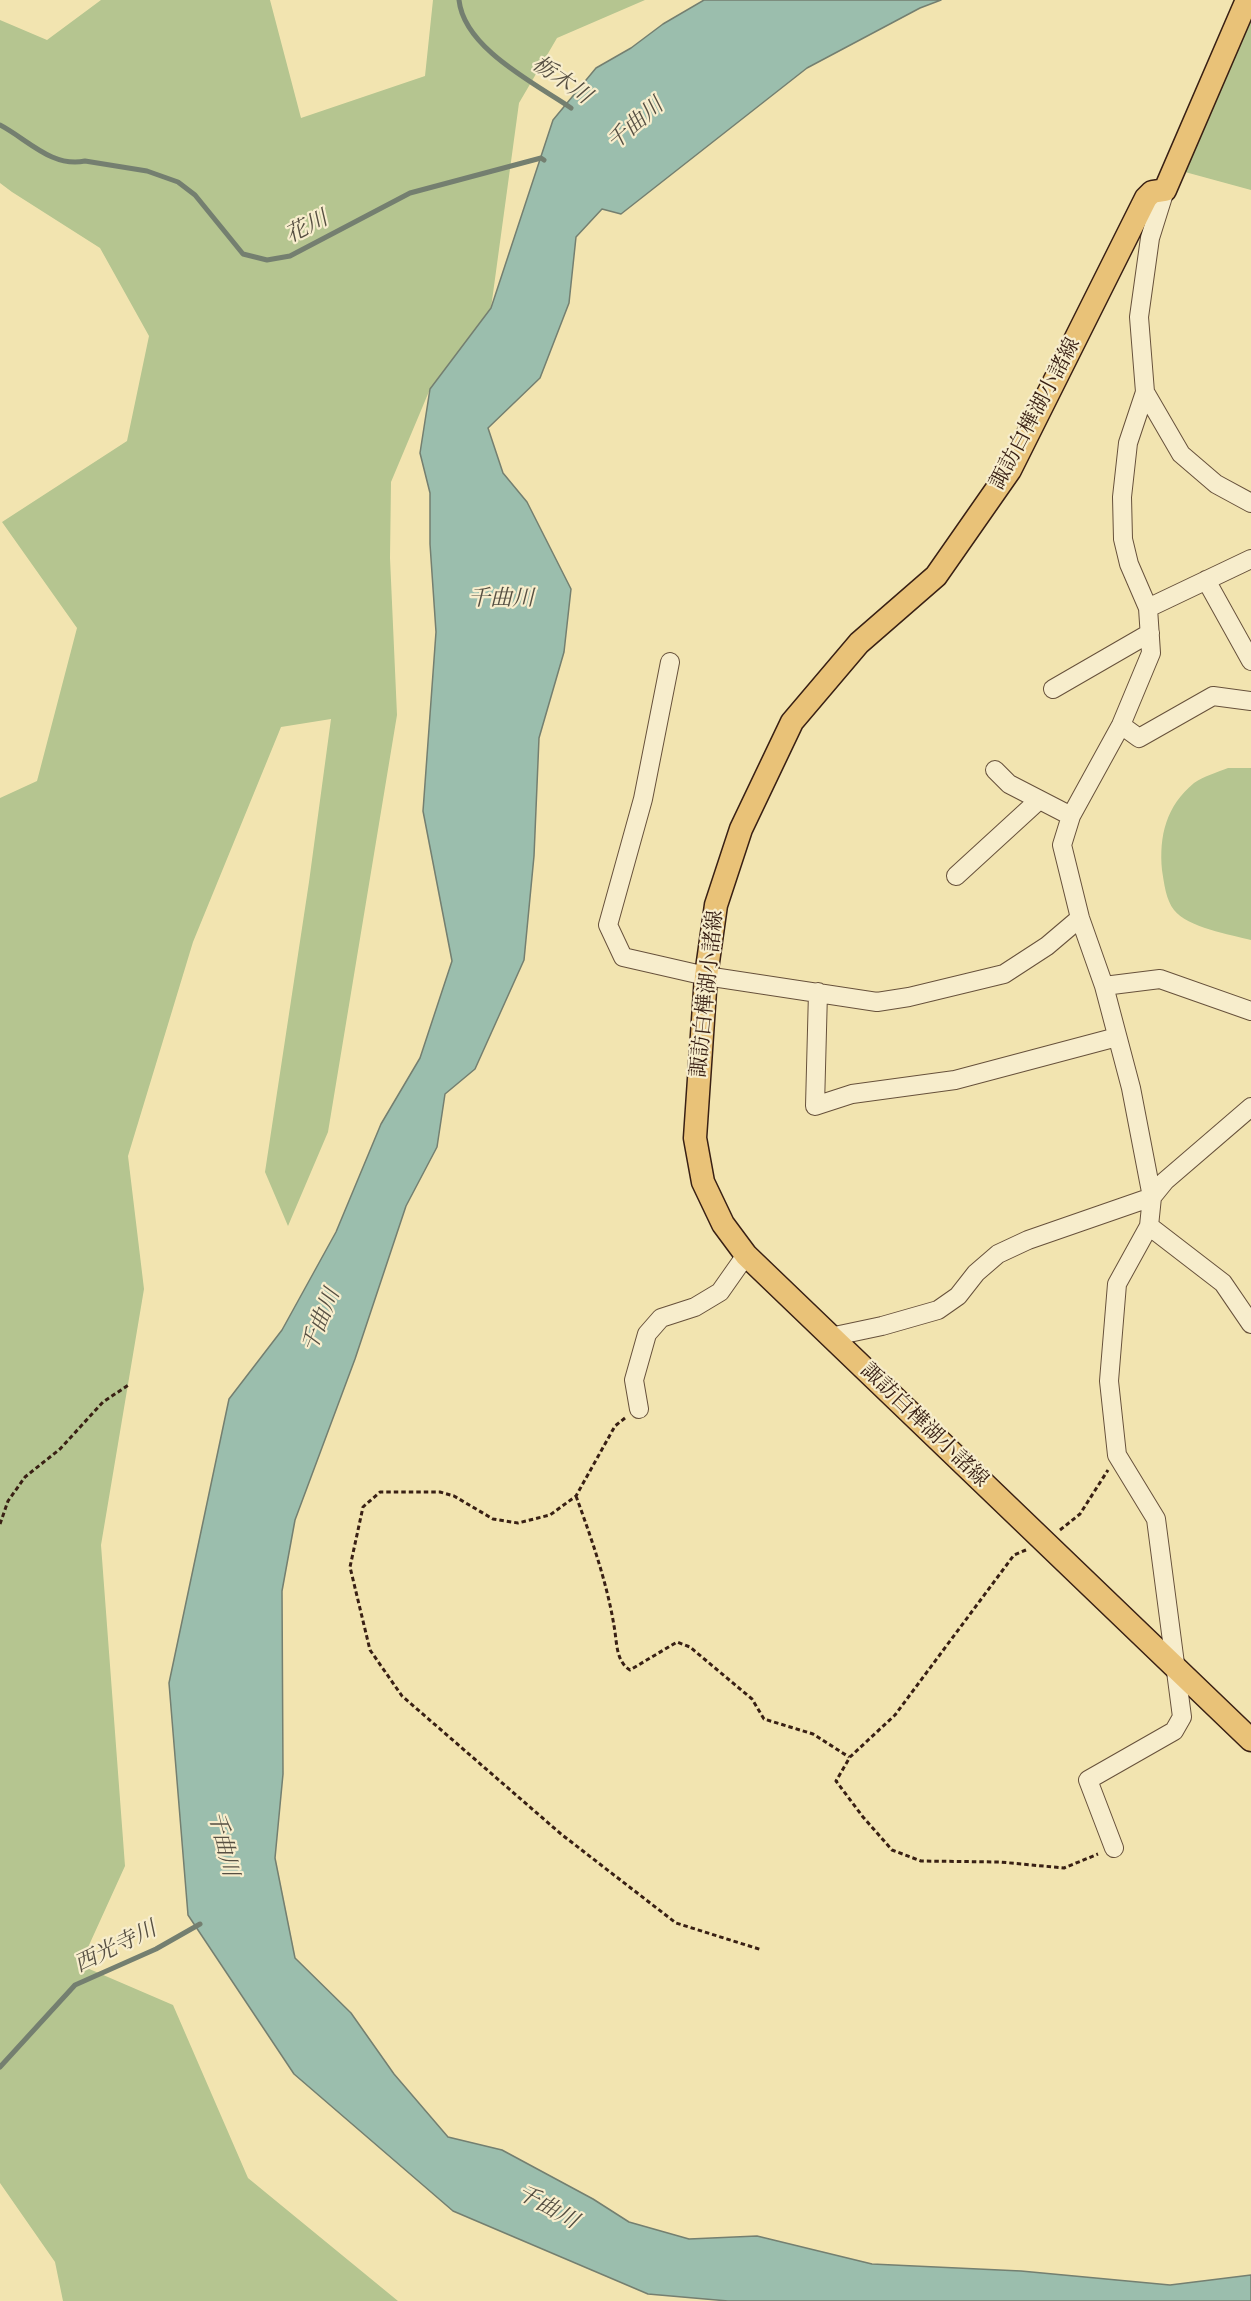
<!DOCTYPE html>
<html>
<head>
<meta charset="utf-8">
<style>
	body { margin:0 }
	canvas { display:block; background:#f2e4b0 }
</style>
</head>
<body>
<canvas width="1251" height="2301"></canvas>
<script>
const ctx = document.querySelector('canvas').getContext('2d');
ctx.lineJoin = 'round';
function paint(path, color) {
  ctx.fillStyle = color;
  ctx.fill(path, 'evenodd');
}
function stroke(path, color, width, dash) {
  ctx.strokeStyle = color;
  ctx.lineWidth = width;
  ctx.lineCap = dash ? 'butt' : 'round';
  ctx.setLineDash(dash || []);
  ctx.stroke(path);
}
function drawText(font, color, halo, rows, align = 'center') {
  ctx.font = font + ' "Libre Bodoni","Noto Serif JP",serif';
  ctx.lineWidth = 4.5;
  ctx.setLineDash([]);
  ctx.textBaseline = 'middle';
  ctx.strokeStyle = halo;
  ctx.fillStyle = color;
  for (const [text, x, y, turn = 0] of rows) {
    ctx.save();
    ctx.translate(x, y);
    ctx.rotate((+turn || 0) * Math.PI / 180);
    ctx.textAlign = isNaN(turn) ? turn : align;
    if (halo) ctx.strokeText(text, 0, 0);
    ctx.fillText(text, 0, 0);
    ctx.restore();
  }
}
const green = new Path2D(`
	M101,0H270L301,118L425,76L433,0H645L557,38L519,103L491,308L430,389L391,482L390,558L397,715L328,1132L288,1226L265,1172L309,882L331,719L281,727L193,942L128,1156L144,1289L101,1545L125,1866L80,1965L173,2005L248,2178L398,2301H63L55,2262L0,2183V798L37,781L77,628L2,522L127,441L149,336L100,248L12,192L0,183V20L47,40Z
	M1251,19V190L1185,172Z
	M1228,768H1251V940C1231,935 1187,927 1174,910C1166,900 1164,883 1162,870C1159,836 1166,806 1194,783C1204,776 1218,772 1228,768Z`);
const water = new Path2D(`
	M704,0H941L920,8L807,68L621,214L602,209L576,237L569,303L540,378L488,428L503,473L527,502L571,589L564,652L539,738L534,856L524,960L475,1069L445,1094L437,1147L406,1206L355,1359L295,1520L282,1591L283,1774L275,1858L295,1958L351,2013L394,2074L448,2137L502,2150L593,2199L629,2222L689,2239L757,2236L872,2264L1021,2271L1170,2285L1251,2275V2301H728L648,2294L453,2211L294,2074L188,1915L169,1683L229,1399L282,1330L336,1232L381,1124L420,1058L452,961L423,811L436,632L430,544V493L420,453L430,389L491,308L553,120L596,68L631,48L663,24Z`);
const stream = new Path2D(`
	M459,0C464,48 534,83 571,108
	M0,125C27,139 52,168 85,161L147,171L178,182L195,195L243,254L267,260L290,256L410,193L541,158L544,160
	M0,2067L75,1985L156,1949L200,1924`);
const path = new Path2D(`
	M625,1418L615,1426L576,1496L550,1515L518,1523L493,1519L454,1496L440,1492H380L363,1507L350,1567L370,1650L402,1696L561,1834L676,1923L762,1950
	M576,1496C592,1540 608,1585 615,1632C617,1646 617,1662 630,1670L677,1642L690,1647L752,1699L764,1719L813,1734L849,1757
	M0,1524L8,1501L25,1477L60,1449L103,1402L130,1384
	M1060,1530L1080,1514L1108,1470
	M1026,1550L1014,1555L895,1715L850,1757L836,1781L863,1817L892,1850L921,1861L1000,1862L1064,1868L1098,1854`);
const minor = new Path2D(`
	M1165,190L1150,238L1139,317L1145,392L1181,454L1216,484L1251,503
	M1206,580L1251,661
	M1148,608L1251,559
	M670,662L643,799L608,925L623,957L706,976L877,1002L909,997L1004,974L1047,946L1080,918
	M1053,689L1150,633
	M1121,725L1139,738L1213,696L1251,701
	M995,770L1009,784L1071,816
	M956,876L1039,800
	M1104,986L1160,979L1251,1011
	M818,992L815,1106L852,1094L955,1080L1117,1037
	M1149,1226L1223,1283L1251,1324
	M830,1337L882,1326L938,1310L958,1296L976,1273L998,1254L1028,1240L1152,1197L1165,1181L1251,1107
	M639,1409L634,1380L647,1334L661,1318L695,1307L720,1292L746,1255
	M1114,1848L1088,1780L1174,1731L1182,1717L1156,1519L1117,1455L1109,1381L1117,1284L1149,1226L1152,1197L1131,1088L1104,986L1080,918L1062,845L1071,816L1121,725L1151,653L1148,608L1129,564L1123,539L1122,497L1128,443L1145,392`);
const major = new Path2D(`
	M1247,0L1165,190L1152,192L1146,198L1010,470L936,576L859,643L792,722L741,829L716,905L706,976L695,1138L703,1182L723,1224L746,1255L1251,1740`);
const streetNames = [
	["諏訪白樺湖小諸線",1036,414,-62],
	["諏訪白樺湖小諸線",708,994,-84],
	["諏訪白樺湖小諸線",924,1426,44]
];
const waterNames = [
	["栃木川",561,81,35],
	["千曲川",636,125,-41],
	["花川",307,228,-27],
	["千曲川",501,600],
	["千曲川",322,1321,-68],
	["千曲川",222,1844,76],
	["西光寺川",116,1948,-26],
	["千曲川",547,2208,29]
];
paint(green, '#b5c590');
paint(water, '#9bbead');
stroke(water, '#747f70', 1.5);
stroke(stream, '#747f70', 5);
stroke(minor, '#67513b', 20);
stroke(major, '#392014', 25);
stroke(path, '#392014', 3, [4.5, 3]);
stroke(minor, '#f7edcc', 18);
stroke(major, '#e9c278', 22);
drawText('21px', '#392014', '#f7edcc', streetNames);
drawText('italic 22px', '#564f42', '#f7edcc', waterNames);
</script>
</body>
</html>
